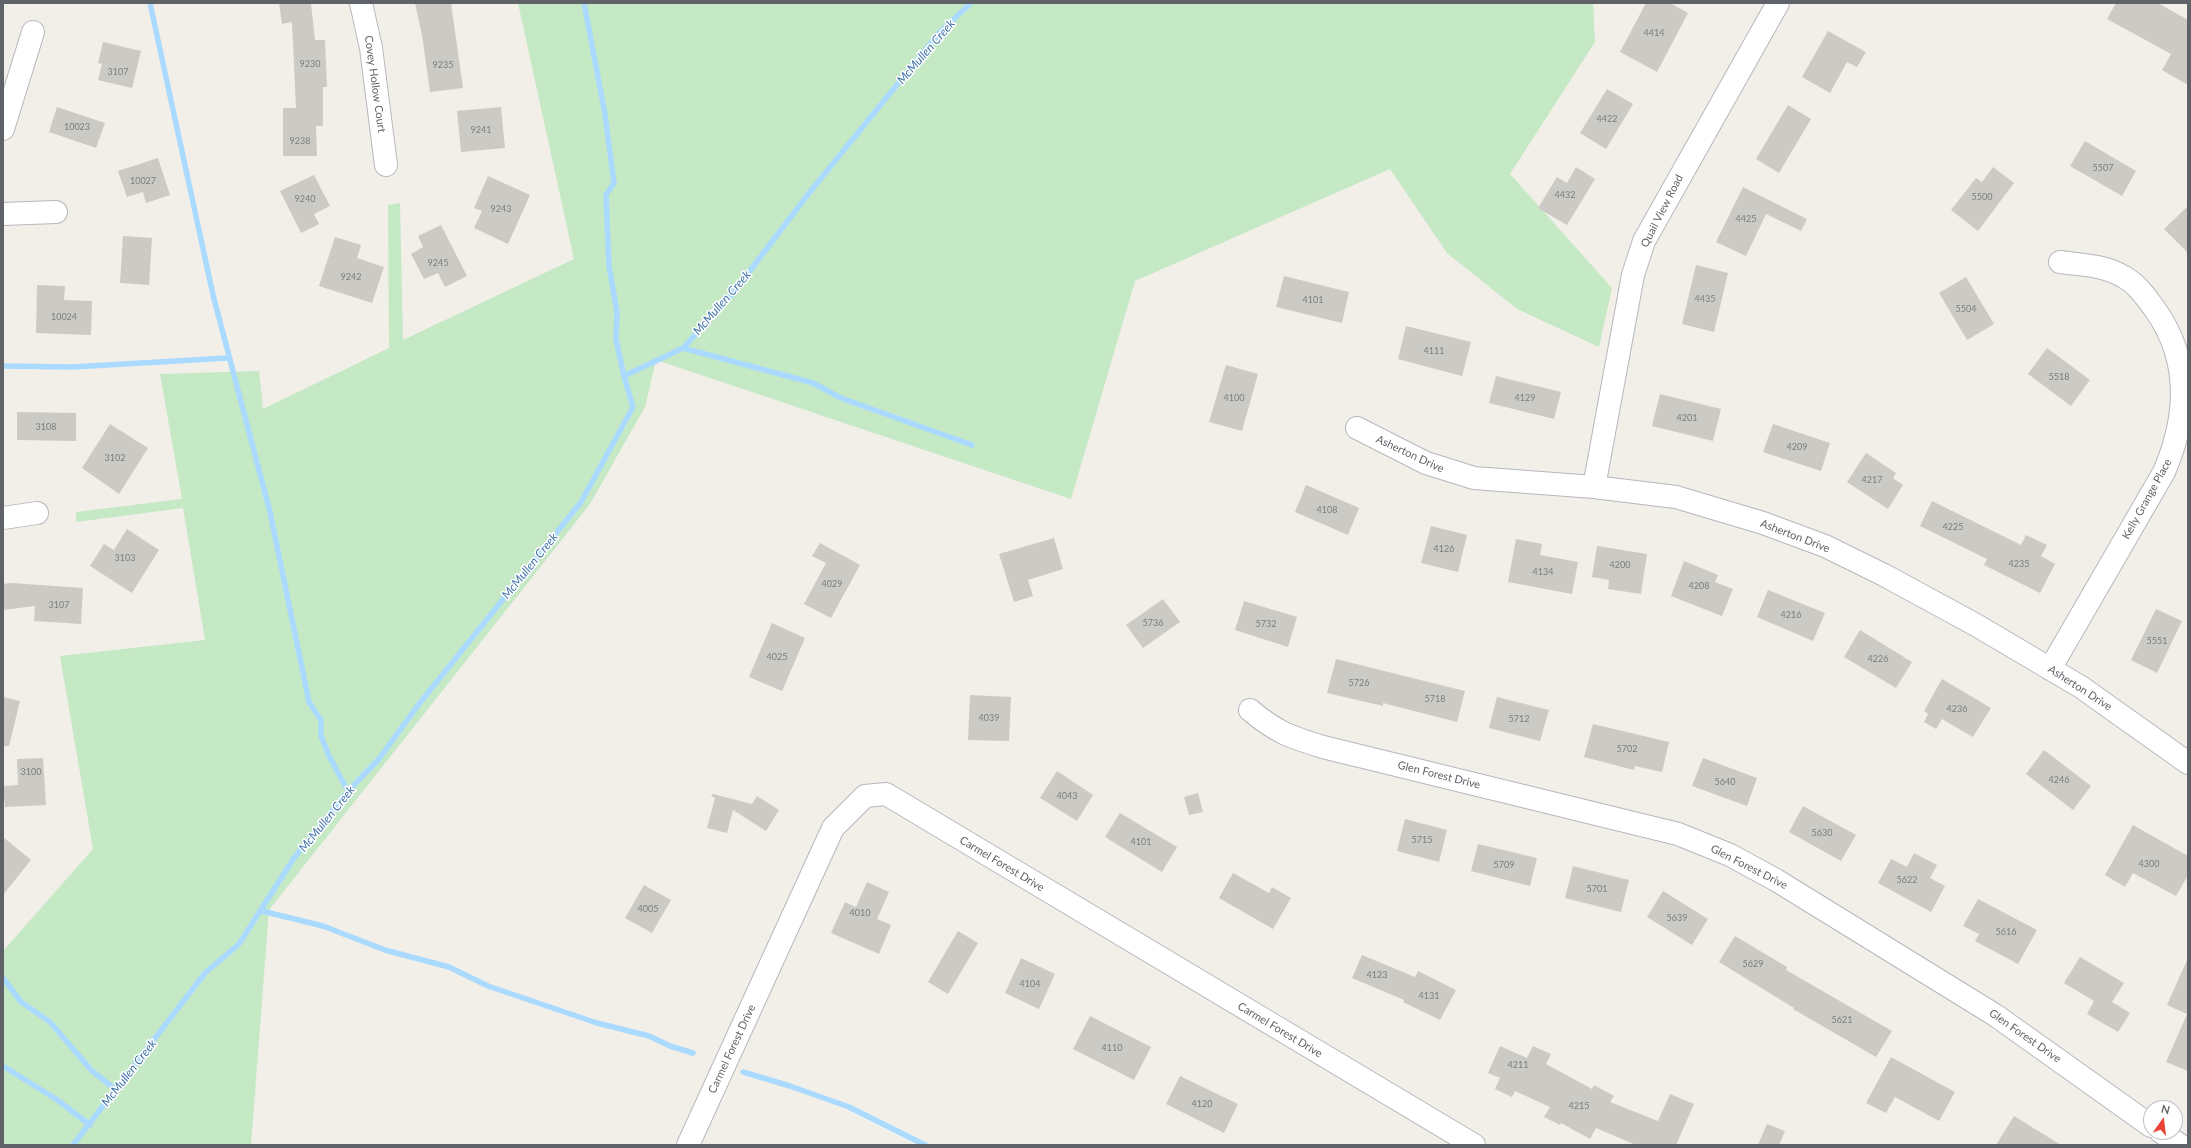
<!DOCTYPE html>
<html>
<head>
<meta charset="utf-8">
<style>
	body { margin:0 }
	#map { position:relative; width:2191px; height:1148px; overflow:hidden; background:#f1efe8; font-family:Lato,sans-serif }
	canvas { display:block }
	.frame { position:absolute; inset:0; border:4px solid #5f6368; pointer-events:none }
	.north { position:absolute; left:2143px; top:1100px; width:40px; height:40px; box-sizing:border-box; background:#fff; border:1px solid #bfc1c3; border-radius:50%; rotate:14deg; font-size:11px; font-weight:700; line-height:16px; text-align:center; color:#5f6368 }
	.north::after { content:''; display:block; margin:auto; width:14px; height:18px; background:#ea4335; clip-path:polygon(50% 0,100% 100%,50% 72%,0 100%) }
</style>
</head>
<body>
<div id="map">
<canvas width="2191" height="1148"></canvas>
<div class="frame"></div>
<div class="north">N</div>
</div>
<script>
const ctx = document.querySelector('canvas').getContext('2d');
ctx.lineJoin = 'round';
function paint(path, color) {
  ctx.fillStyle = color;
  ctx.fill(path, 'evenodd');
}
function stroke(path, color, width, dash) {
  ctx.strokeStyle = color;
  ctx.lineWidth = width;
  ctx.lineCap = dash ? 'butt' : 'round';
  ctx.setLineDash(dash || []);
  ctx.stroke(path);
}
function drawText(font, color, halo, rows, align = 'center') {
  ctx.font = font + ' Lato,sans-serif';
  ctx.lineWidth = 3;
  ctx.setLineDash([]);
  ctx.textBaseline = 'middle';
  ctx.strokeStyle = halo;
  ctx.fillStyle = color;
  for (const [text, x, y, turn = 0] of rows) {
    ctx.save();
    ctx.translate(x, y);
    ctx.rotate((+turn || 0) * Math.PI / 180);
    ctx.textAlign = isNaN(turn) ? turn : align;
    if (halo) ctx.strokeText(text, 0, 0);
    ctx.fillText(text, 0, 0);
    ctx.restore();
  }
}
const green = new Path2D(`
	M518,3H1593L1595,42L1510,174L1612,288L1599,347L1517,309L1447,253L1390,169L1135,281L1071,499L656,360L645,407L590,504L269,910L251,1145H3V951L93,849L60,656L205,640L183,508L76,522V512L182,499L160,374L259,371L263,409L389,348L388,205L400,203L403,340L574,259Z`);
const stream = new Path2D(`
	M150,3L213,295L270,512L309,702L321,720V736L329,756L348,791
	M683,348L813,383L841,398L972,445
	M3,366L73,367L228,358
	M624,376L683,348L733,293L809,193L939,33L971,3
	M262,911L323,926L385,950L449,967L488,986L597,1023L649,1036L670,1046L693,1053
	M3,978L21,1002L50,1022L92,1071L116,1090
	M3,1066L56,1099L90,1125
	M743,1072L790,1086L849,1107L925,1145
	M73,1145L205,973L239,944L294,858L348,791L378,760L419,704L581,502L633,407L624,376L616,339L617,312L609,266L606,195L614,183L605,114L584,3`);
const building = new Path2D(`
	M279,3H311L315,40H325L327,87H323V126H316L317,156H283V108H296L292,22L282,24Z
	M415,3H451L463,88L430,92L422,35Z
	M1646,3H1670L1688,13L1657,72L1620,52Z
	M2116,3H2158L2188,20V85L2162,70L2171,54L2107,19Z
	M1828,31L1866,52L1857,67L1847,62L1830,93L1802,77Z
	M103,42L141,51L132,88L98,80L102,64L98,63Z
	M1607,89L1633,104L1606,149L1580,133Z
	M1788,105L1811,119L1779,173L1756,159Z
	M57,107L105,123L96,148L49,132Z
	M501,107L505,148L461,152L457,111Z
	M2085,141L2136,171L2122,196L2070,166Z
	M158,158L170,195L146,203L143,192L127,197L118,171Z
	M1576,167L1595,179L1567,225L1538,208L1557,177L1567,183Z
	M1993,167L2014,183L1978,231L1951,210L1976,178L1982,182Z
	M314,175L330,206L314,214L319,224L301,233L280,191Z
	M488,176L530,195L508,244L474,228L482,211L474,208Z
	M1743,187L1807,219L1801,231L1766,214L1746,256L1716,242Z
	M2188,206V253L2164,229Z
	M441,225L467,276L445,287L438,273L424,279L411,254L423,247L418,236Z
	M123,236L152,238L149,285L120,283Z
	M335,237L361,245L357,258L384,267L372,303L319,286Z
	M1696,265L1728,273L1714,332L1682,324Z
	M1284,276L1349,292L1342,323L1276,307Z
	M1966,277L1994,324L1967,340L1939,293Z
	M37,285L65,286L64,300L92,301L91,335L36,333Z
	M1406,326L1471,342L1462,376L1398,359Z
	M2047,348L2090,380L2071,406L2028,374Z
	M1226,365L1258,374L1242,431L1209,422Z
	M1496,376L1561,392L1554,419L1489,403Z
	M1660,394L1721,409L1713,441L1652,426Z
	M17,412L76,413V441L17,440Z
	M110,424L148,448L119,494L82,468Z
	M1773,424L1830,443L1821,471L1763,452Z
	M1866,453L1896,473L1893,478L1903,485L1888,509L1847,482Z
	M1306,485L1359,508L1348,535L1295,512Z
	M1932,501L2021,545L2026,535L2047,545L2041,556L2055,564L2040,593L1984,565L1987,559L1920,526Z
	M1431,526L1467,535L1458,572L1421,563Z
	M127,529L159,550L132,593L90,566L104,544L114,550Z
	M1054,538L1063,569L1028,580L1033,596L1014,602L999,554Z
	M1516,539L1542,544L1540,555L1578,562L1572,594L1508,582Z
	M820,543L860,565L831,618L804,604L826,563L812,556Z
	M1597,546L1647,554L1641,594L1608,589L1609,580L1592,577Z
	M1684,561L1718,575L1715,582L1733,589L1722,616L1671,596Z
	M12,583L83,588L81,624L34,621L35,606L3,610V584Z
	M1768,590L1825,613L1813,641L1757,617Z
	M1163,599L1180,622L1143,648L1126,625Z
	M1244,601L1297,617L1288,647L1235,630Z
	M2156,609L2182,621L2157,673L2131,660Z
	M772,623L805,638L782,691L749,677Z
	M1860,630L1912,662L1896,688L1844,657Z
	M1336,659L1465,691L1457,722L1383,703V706L1327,693Z
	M1942,679L1991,708L1973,737L1942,719L1936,729L1924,722L1928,714L1924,711Z
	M970,695L1011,697L1009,741L968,740Z
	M3,697L20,701L9,746H3Z
	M1497,697L1549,710L1540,741L1489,728Z
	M1593,724L1669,742L1662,772L1635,766L1634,770L1584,757Z
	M2044,750L2091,786L2073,810L2026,774Z
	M43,758L46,805L5,807L3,786L18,785L17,759Z
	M1703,758L1757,778L1747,806L1692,786Z
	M1057,771L1093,795L1077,821L1040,798Z
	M1198,793L1203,812L1189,815L1184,797Z
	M713,794L752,804L757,796L779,810L766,831L733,810L727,833L707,828L715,798L711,796Z
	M1803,806L1856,835L1841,861L1789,832Z
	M1120,813L1177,847L1162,872L1105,837Z
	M1405,819L1447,830L1439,862L1397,851Z
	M2133,825L2188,856V875L2176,896L2133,873L2125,887L2105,875Z
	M3,837L31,860L3,895Z
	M1478,844L1537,858L1530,886L1471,871Z
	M1914,853L1937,865L1930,878L1945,886L1931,912L1878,883L1891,859L1907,867Z
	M1573,866L1629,880L1621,912L1565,898Z
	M1233,873L1269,893L1272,887L1291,898L1273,929L1219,898Z
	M867,882L889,892L877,919L891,925L879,954L831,933L845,902L856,907Z
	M644,885L671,900L652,933L625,918Z
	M1663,891L1708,919L1692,945L1647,917Z
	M1978,899L2037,930L2018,964L1975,941L1979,934L1963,926Z
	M958,931L978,943L948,994L928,982Z
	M1735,936L1787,967L1786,970L1892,1031L1876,1057L1793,1009L1794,1008L1719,962Z
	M1362,955L1415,977L1418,971L1456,990L1440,1020L1403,1002L1404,1000L1352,978Z
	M2080,957L2124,983L2112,1002L2130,1013L2118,1032L2087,1014L2094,1001L2064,983Z
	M1021,958L1055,974L1039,1009L1005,993Z
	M2188,958V1071L2166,1062L2187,1014L2167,1005Z
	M1090,1016L1151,1047L1134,1080L1073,1049Z
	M1500,1046L1527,1058L1533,1046L1551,1054L1546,1064L1592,1089L1594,1085L1614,1096L1610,1102L1658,1121L1670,1094L1694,1104L1676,1145H1636L1596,1128L1590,1139L1561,1123L1560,1125L1544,1117L1550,1107L1515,1091L1512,1097L1495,1089L1500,1078L1488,1073Z
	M1891,1057L1955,1092L1939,1121L1895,1097L1886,1113L1866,1103Z
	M1180,1076L1238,1104L1224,1133L1166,1104Z
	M2014,1116L2061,1145H1996Z
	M1767,1124L1785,1131L1779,1145H1758Z`);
const minor = new Path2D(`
	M361,3L371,48L386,165
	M3,129L33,32
	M3,214L56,212
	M1357,428L1426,463L1474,478L1594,487L1676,497L1763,523L1825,546L1884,575L1976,625L2081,687L2188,763
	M1594,487L1633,275L1644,241L1778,3
	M3,518L37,513
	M2050,669L2164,472C2188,416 2191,359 2154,308C2145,296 2137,284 2124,277C2105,265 2081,265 2060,262
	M1250,710C1277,733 1291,737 1323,747L1678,834L1730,855L1776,880L1995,1015L2151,1126
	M2161,1132L2180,1145
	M688,1145L833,828L865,796L886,794L1474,1145`);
const numberNames = [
	["4414",1654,33],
	["9230",310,64],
	["9235",443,65],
	["3107",118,72],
	["4422",1607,119],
	["10023",77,127],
	["9241",481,130],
	["9238",300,141],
	["5507",2103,168],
	["10027",143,181],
	["4432",1565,195],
	["5500",1982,197],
	["9240",305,199],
	["9243",501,209],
	["4425",1746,219],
	["9245",438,263],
	["9242",351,277],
	["4435",1705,299],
	["4101",1313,300],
	["5504",1966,309],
	["10024",64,317],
	["4111",1434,351],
	["5518",2059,377],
	["4100",1234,398],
	["4129",1525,398],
	["4201",1687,418],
	["3108",46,427],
	["4209",1797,447],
	["3102",115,458],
	["4217",1872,480],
	["4108",1327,510],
	["4225",1953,527],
	["4126",1444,549],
	["3103",125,558],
	["4235",2019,564],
	["4200",1620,565],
	["4134",1543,572],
	["4029",832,584],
	["4208",1699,586],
	["3107",59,605],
	["4216",1791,615],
	["5736",1153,623],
	["5732",1266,624],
	["5551",2157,641],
	["4025",777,657],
	["4226",1878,659],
	["5726",1359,683],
	["5718",1435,699],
	["4236",1957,709],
	["4039",989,718],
	["5712",1519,719],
	["5702",1627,749],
	["3100",31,772],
	["4246",2059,780],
	["5640",1725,782],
	["4043",1067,796],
	["5630",1822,833],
	["5715",1422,840],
	["4101",1141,842],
	["4300",2149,864],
	["5709",1504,865],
	["5622",1907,880],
	["5701",1597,889],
	["4005",648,909],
	["4010",860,913],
	["5639",1677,918],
	["5616",2006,932],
	["5629",1753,964],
	["4123",1377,975],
	["4104",1030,984],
	["4131",1429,996],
	["5621",1842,1020],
	["4110",1112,1048],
	["4211",1518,1065],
	["4120",1202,1104],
	["4215",1579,1106]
];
const streetNames = [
	["Covey Hollow Court",375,84,82],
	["Quail View Road",1662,211,-63],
	["Asherton Drive",1410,454,25],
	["Kelly Grange Place",2147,499,-61],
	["Asherton Drive",1795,536,21],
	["Asherton Drive",2080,688,33],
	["Glen Forest Drive",1439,775,14],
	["Carmel Forest Drive",1002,864,31],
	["Glen Forest Drive",1749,867,27],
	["Carmel Forest Drive",1280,1030,31],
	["Glen Forest Drive",2025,1036,35],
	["Carmel Forest Drive",732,1049,-65]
];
const waterNames = [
	["McMullen Creek",926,52,-49],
	["McMullen Creek",722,303,-49],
	["McMullen Creek",530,566,-51],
	["McMullen Creek",327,819,-51],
	["McMullen Creek",129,1073,-52]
];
paint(green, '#c5e8c5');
stroke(stream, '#aadaff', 5.5);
paint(building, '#cccac5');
stroke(minor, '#b5b8bc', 24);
stroke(minor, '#fff', 22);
drawText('9px', '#7a7d7f', null, numberNames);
drawText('11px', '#5f6368', '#fff', streetNames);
drawText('italic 12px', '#4174aa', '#fff', waterNames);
</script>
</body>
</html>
